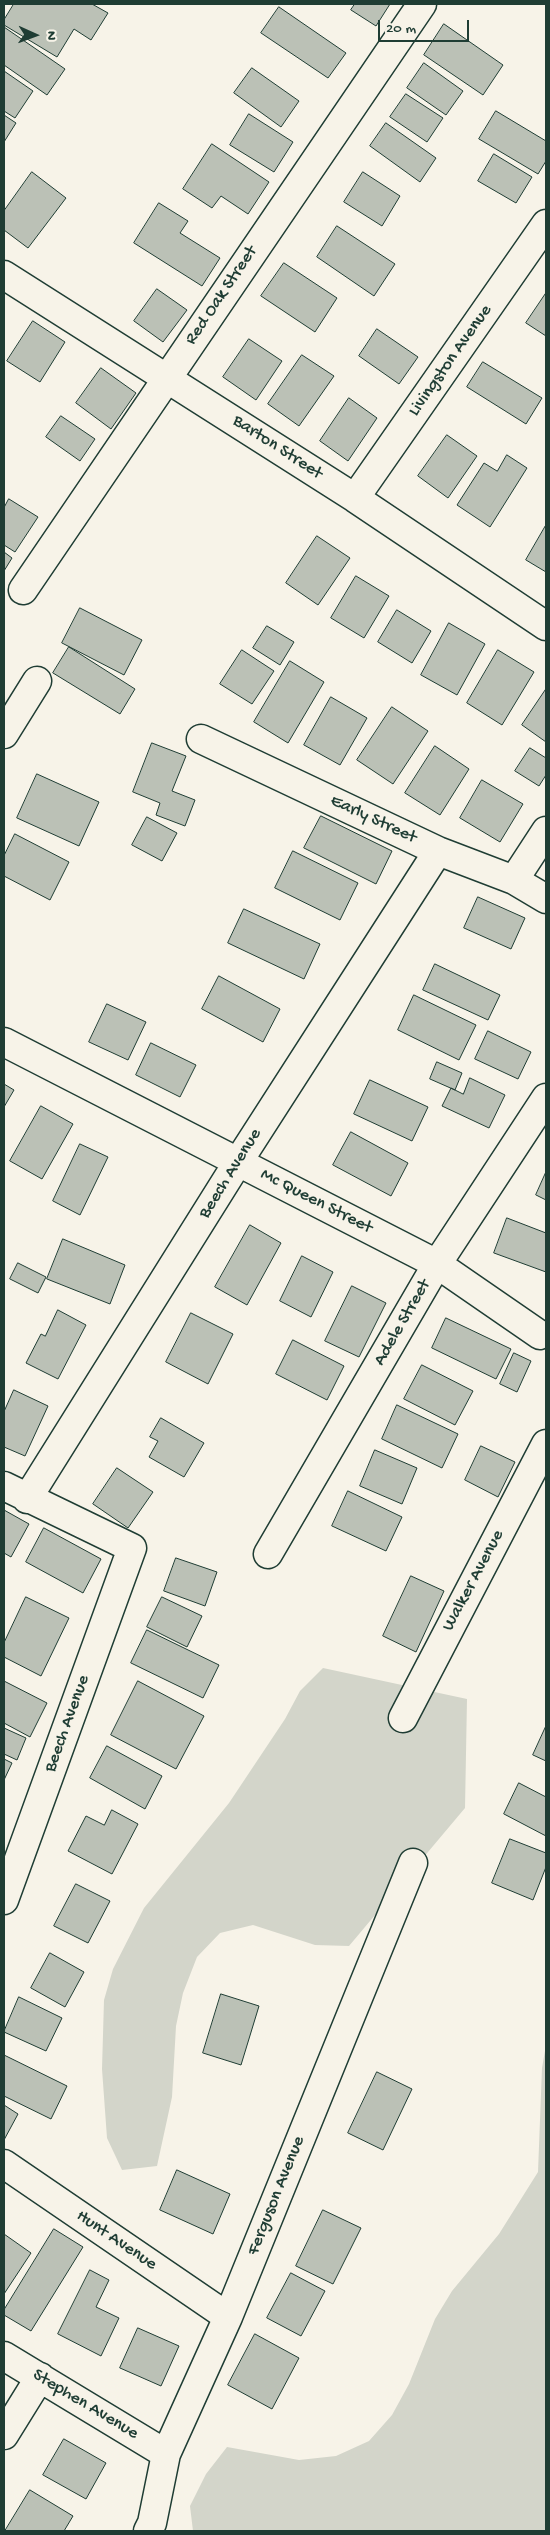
<!DOCTYPE html>
<html>
<head>
<meta charset="utf-8">
<style>
	body { margin:0 }
	#map { position:relative; width:550px; height:2535px; overflow:hidden; background:#f7f3e8; font-family:"Gochi Hand",sans-serif }
	canvas { display:block }
	.frame { position:absolute; inset:0; border:5px solid #1f3d34; pointer-events:none }
	.north { position:absolute; left:10px; top:10px; width:50px; height:50px; -webkit-text-stroke:4px #f7f3e8; paint-order:stroke; rotate:92deg; font-size:14px; font-weight:700; line-height:20px; text-align:center; color:#1f3d34 }
	.north::after { content:''; display:block; margin:auto; width:18px; height:22px; background:#1f3d34; clip-path:polygon(50% 0,100% 100%,50% 72%,0 100%) }
	.scale { position:absolute; left:378px; top:20px; width:91px; height:22px; box-sizing:border-box; border:2px solid #1f3d34; border-top:0; padding-left:6px; font-size:15px; line-height:18px; white-space:nowrap; color:#1f3d34; -webkit-text-stroke:4px #f7f3e8; paint-order:stroke }
</style>
</head>
<body>
<div id="map">
<canvas width="550" height="2535"></canvas>
<div class="frame"></div>
<div class="north">N</div>
<div class="scale">20 m</div>
</div>
<script>
const ctx = document.querySelector('canvas').getContext('2d');
ctx.lineJoin = 'round';
function paint(path, color) {
  ctx.fillStyle = color;
  ctx.fill(path, 'evenodd');
}
function stroke(path, color, width, dash) {
  ctx.strokeStyle = color;
  ctx.lineWidth = width;
  ctx.lineCap = dash ? 'butt' : 'round';
  ctx.setLineDash(dash || []);
  ctx.stroke(path);
}
function drawText(font, color, halo, rows, align = 'center') {
  ctx.font = font + ' "Gochi Hand",sans-serif';
  ctx.lineWidth = 4;
  ctx.setLineDash([]);
  ctx.textBaseline = 'middle';
  ctx.strokeStyle = halo;
  ctx.fillStyle = color;
  for (const [text, x, y, turn = 0] of rows) {
    ctx.save();
    ctx.translate(x, y);
    ctx.rotate((+turn || 0) * Math.PI / 180);
    ctx.textAlign = isNaN(turn) ? turn : align;
    if (halo) ctx.strokeText(text, 0, 0);
    ctx.fillText(text, 0, 0);
    ctx.restore();
  }
}
const green = new Path2D(`
	M323,1668L467,1699L465,1808L349,1946L315,1945L253,1925L220,1933L197,1957L183,1993L176,2026L172,2097L157,2166L122,2170L107,2138L102,2069L104,2000L113,1969L144,1908L229,1803L285,1719L300,1691Z
	M546,2045V2531H193L190,2506L206,2474L227,2447L299,2460L336,2456L369,2441L392,2415L409,2384L435,2319L452,2291L499,2234L538,2172L542,2068Z`);
const building = new Path2D(`
	M14,4H92L108,13L91,40L74,29L57,57L4,25V20Z
	M355,4H390L376,26L351,10Z
	M279,7L346,53L328,78L261,33Z
	M444,24L503,65L483,95L424,55Z
	M4,27L65,69L47,95L4,65Z
	M424,63L463,91L446,115L407,88Z
	M252,68L299,101L281,127L234,93Z
	M4,71L33,91L15,118L4,111Z
	M406,94L443,118L427,142L390,117Z
	M496,111L546,141V161L538,174L479,139Z
	M249,114L293,142L274,172L230,145Z
	M4,115L16,123L4,142Z
	M386,123L436,158L420,182L370,146Z
	M212,144L269,182L248,214L221,196L212,208L183,189Z
	M494,154L532,177L516,203L478,181Z
	M32,172L66,198L28,248L4,230V211Z
	M363,172L400,196L382,226L344,202Z
	M159,203L188,221L180,233L220,258L202,286L134,243Z
	M337,226L395,264L374,296L317,257Z
	M284,263L337,298L315,332L261,296Z
	M157,289L187,310L163,342L134,321Z
	M546,293V336L526,323Z
	M33,321L65,342L40,382L7,361Z
	M377,329L418,357L399,384L359,356Z
	M249,339L282,361L256,400L223,377Z
	M302,355L334,376L299,426L268,404Z
	M483,362L542,398L526,424L467,387Z
	M101,368L136,393L111,429L76,403Z
	M349,398L377,418L348,461L320,441Z
	M61,416L95,439L80,461L46,437Z
	M447,435L477,456L448,498L418,476Z
	M507,455L527,468L490,527L457,505L484,463L497,471Z
	M9,499L38,517L15,552L4,545V508Z
	M546,525V572L526,560Z
	M317,536L350,558L318,605L286,583Z
	M4,552L12,558L4,571Z
	M356,576L389,596L364,638L331,618Z
	M80,608L142,640L124,675L62,643Z
	M397,610L431,631L412,663L378,642Z
	M449,623L485,644L457,695L421,675Z
	M267,626L294,642L280,665L253,648Z
	M69,647L135,689L120,714L53,673Z
	M242,650L274,671L252,704L220,684Z
	M498,650L534,672L502,725L467,703Z
	M290,661L324,682L288,743L254,722Z
	M546,689V742L522,725Z
	M331,697L367,718L340,765L304,745Z
	M392,707L428,731L393,784L357,760Z
	M152,743L186,756L172,791L195,800L185,826L156,815L160,803L133,792Z
	M435,746L469,769L440,815L405,793Z
	M530,748L546,758V775L539,786L515,771Z
	M37,774L99,802L79,846L17,818Z
	M482,780L523,804L500,842L460,818Z
	M321,816L392,851L376,884L304,848Z
	M147,817L177,833L162,861L132,845Z
	M15,834L69,862L50,900L4,876V856Z
	M293,851L358,883L340,920L275,888Z
	M478,897L525,918L511,949L464,928Z
	M244,909L320,944L304,979L228,943Z
	M435,964L500,995L488,1020L423,990Z
	M219,976L280,1009L263,1042L202,1009Z
	M414,995L476,1025L459,1060L398,1030Z
	M107,1004L146,1022L128,1060L89,1042Z
	M488,1031L531,1052L518,1079L475,1059Z
	M151,1043L196,1065L180,1097L136,1075Z
	M437,1062L462,1073L455,1090L430,1079Z
	M470,1078L505,1095L489,1128L442,1106L451,1088L463,1094Z
	M370,1080L428,1107L412,1141L354,1114Z
	M4,1084L14,1090L4,1107Z
	M41,1106L73,1124L42,1179L10,1161Z
	M351,1132L408,1163L391,1196L333,1165Z
	M80,1144L108,1157L80,1215L53,1201Z
	M546,1172V1200L536,1195Z
	M507,1218L546,1233V1272L494,1253Z
	M250,1225L281,1243L247,1305L215,1287Z
	M63,1239L125,1265L110,1304L47,1279Z
	M302,1256L333,1272L311,1317L280,1301Z
	M18,1263L46,1277L38,1293L10,1279Z
	M352,1286L386,1303L359,1357L325,1341Z
	M58,1310L86,1325L58,1379L26,1363L41,1334L45,1336Z
	M191,1313L233,1334L208,1384L166,1362Z
	M446,1318L511,1349L496,1379L432,1348Z
	M293,1340L344,1366L327,1400L276,1374Z
	M514,1353L531,1361L517,1392L500,1384Z
	M422,1365L473,1391L455,1425L404,1399Z
	M14,1390L48,1406L25,1456L4,1447V1412Z
	M397,1405L458,1434L442,1468L382,1439Z
	M161,1418L204,1443L184,1477L149,1457L158,1441L150,1437Z
	M481,1446L515,1462L498,1497L465,1480Z
	M375,1450L417,1468L402,1504L360,1486Z
	M117,1468L153,1492L128,1528L93,1504Z
	M348,1491L402,1517L386,1551L332,1526Z
	M4,1510L29,1524L11,1557L4,1553Z
	M44,1528L101,1559L83,1593L26,1562Z
	M176,1558L217,1572L205,1606L164,1591Z
	M411,1576L444,1591L416,1652L383,1636Z
	M26,1597L69,1618L41,1676L4,1657V1643Z
	M162,1597L202,1616L187,1647L147,1627Z
	M147,1630L219,1665L203,1698L131,1663Z
	M4,1681L47,1703L30,1737L4,1723Z
	M138,1681L204,1716L176,1769L111,1735Z
	M546,1726V1761L533,1755Z
	M4,1728L26,1738L17,1760L4,1754Z
	M107,1746L162,1776L145,1809L90,1778Z
	M4,1759L12,1763L4,1780Z
	M519,1783L546,1797V1836L504,1814Z
	M112,1810L138,1824L112,1874L68,1851L86,1816L104,1825Z
	M510,1839L546,1853V1867L533,1900L492,1883Z
	M76,1884L110,1901L88,1943L54,1926Z
	M50,1953L84,1972L65,2007L31,1988Z
	M221,1994L259,2006L241,2065L203,2053Z
	M19,1997L62,2018L46,2051L4,2032Z
	M4,2055L67,2086L51,2119L4,2096Z
	M377,2072L412,2089L383,2150L348,2133Z
	M4,2105L18,2114L4,2140Z
	M177,2170L230,2194L213,2234L160,2210Z
	M323,2210L361,2228L333,2284L296,2266Z
	M54,2229L83,2247L31,2331L4,2315V2310Z
	M4,2234L31,2253L4,2294Z
	M90,2270L109,2280L96,2307L119,2318L101,2356L58,2334Z
	M291,2273L325,2291L301,2336L267,2318Z
	M138,2328L179,2346L161,2386L120,2368Z
	M255,2334L299,2358L272,2409L228,2385Z
	M64,2439L106,2463L86,2499L43,2475Z
	M30,2490L73,2516L64,2531H5Z`);
const street = new Path2D(`
	M4,275L355,498L546,626
	M355,498L546,224
	M23,590L422,4
	M4,734L37,681
	M201,739L438,851L514,880L546,899
	M514,880L546,831
	M4,1042L437,1264L540,1335
	M4,1486L132,1548L4,1900
	M27,1499L238,1162L438,851
	M268,1554L437,1264L546,1098
	M403,1718L546,1444
	M4,2164L228,2317
	M4,2356L166,2454
	M4,2435L40,2377
	M148,2531L152,2523L166,2454L228,2317L413,1863`);
const streetNames = [
	["Red Oak Street",222,296,-56],
	["Livingston Avenue",451,361,-55],
	["Barton Street",277,448,33],
	["Early Street",373,820,25],
	["Beech Avenue",231,1174,-58],
	["Mc Queen Street",316,1202,27],
	["Adele Street",403,1323,-60],
	["Walker Avenue",474,1581,-62],
	["Beech Avenue",68,1724,-70],
	["Ferguson Avenue",277,2196,-68],
	["Hunt Avenue",116,2241,34],
	["Stephen Avenue",85,2405,31]
];
paint(green, '#d3d5ca');
paint(building, '#bbc1b6');
stroke(building, '#1f3d34', 1);
stroke(street, '#1f3d34', 31);
stroke(street, '#f7f3e8', 28);
drawText('18px', '#1f3d34', '#f7f3e8', streetNames);
</script>
</body>
</html>
